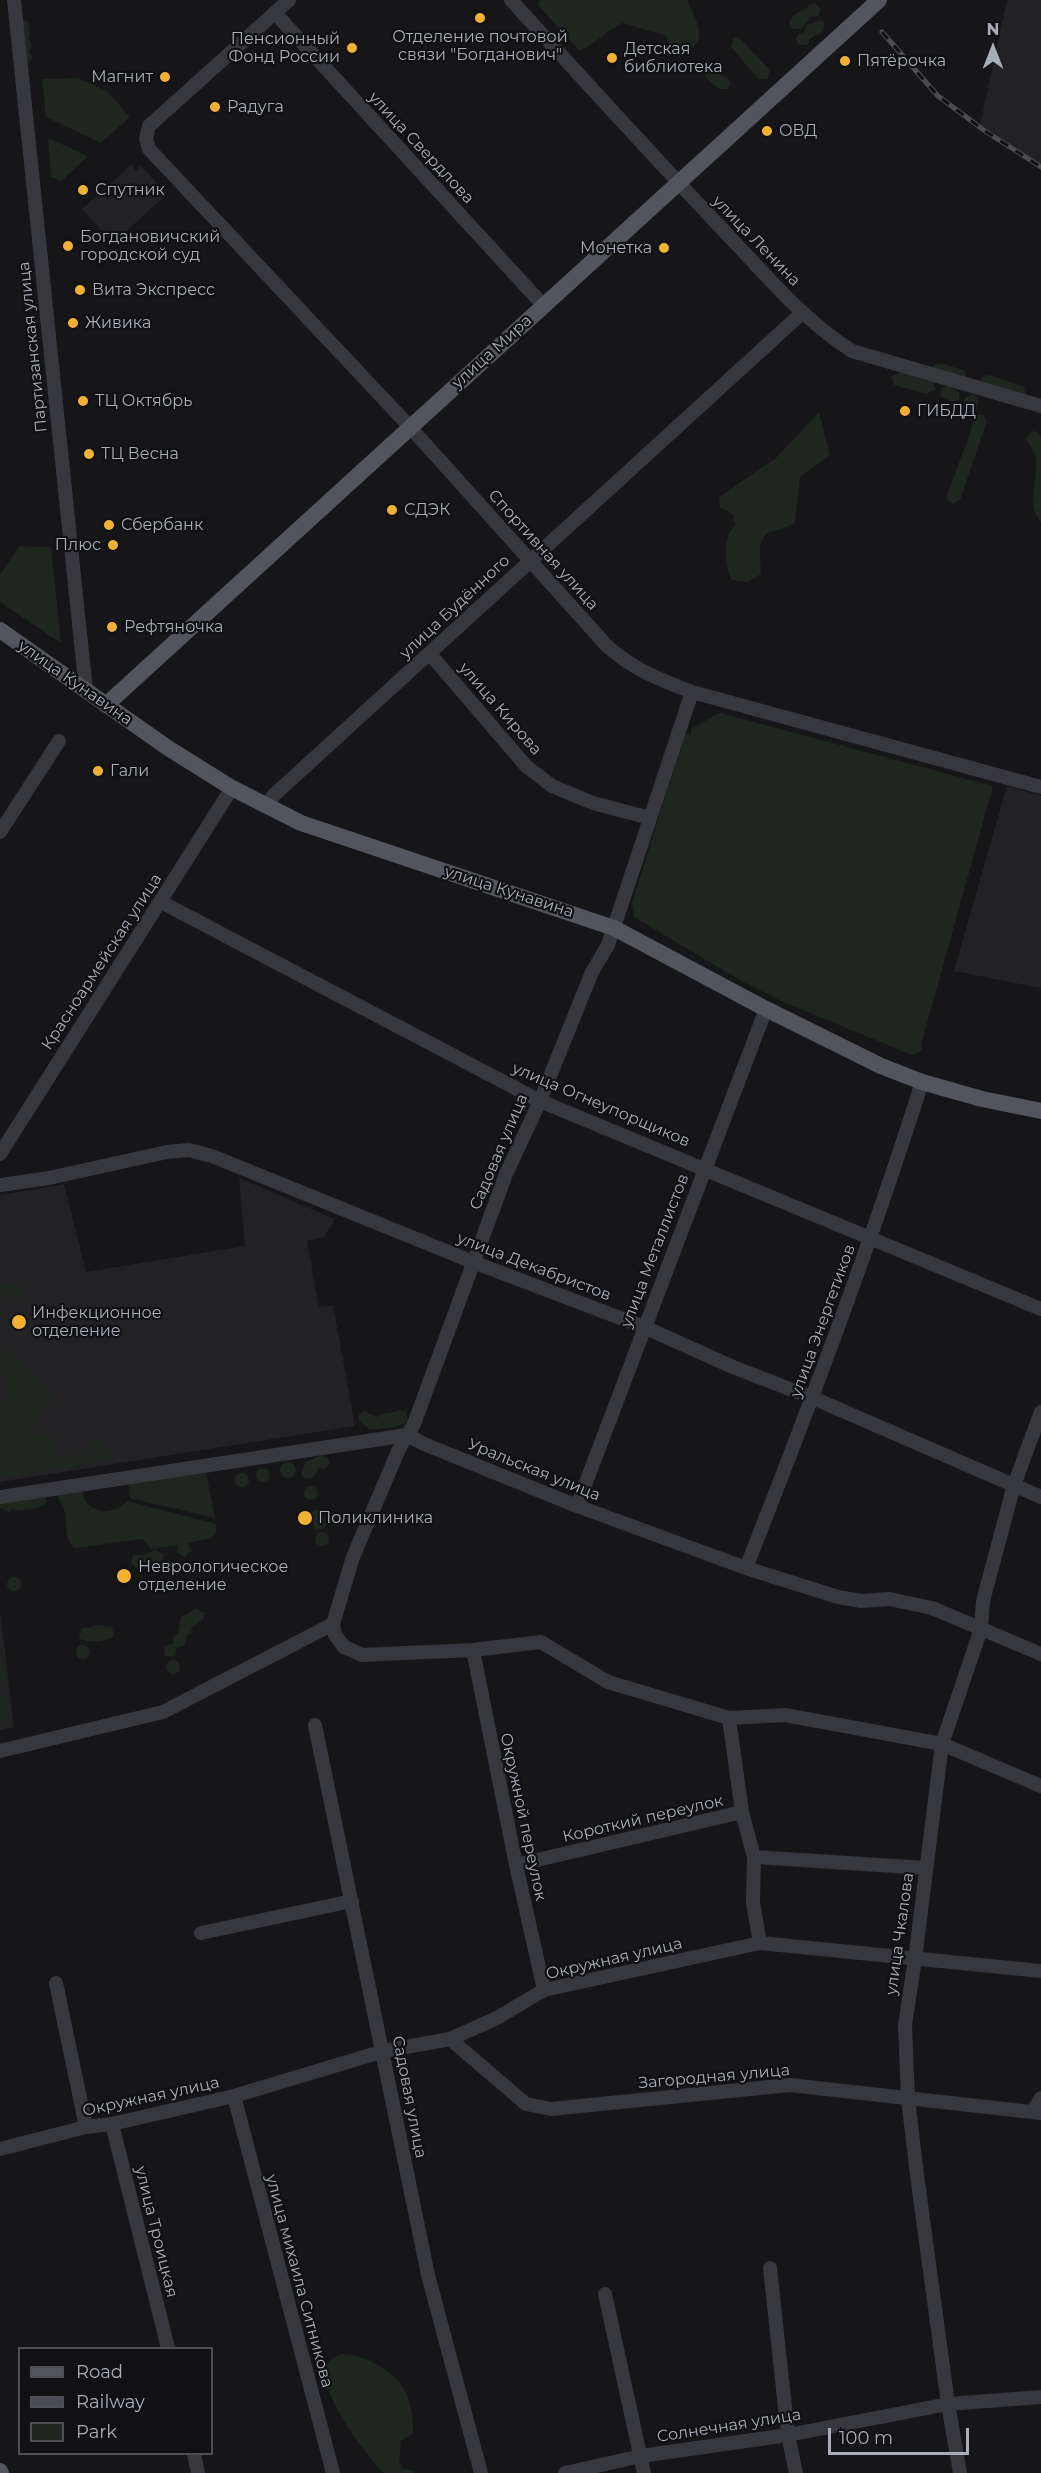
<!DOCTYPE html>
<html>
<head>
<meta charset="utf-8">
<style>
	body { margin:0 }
	#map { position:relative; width:1041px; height:2473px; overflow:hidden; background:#161618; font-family:Montserrat,sans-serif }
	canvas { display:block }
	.legend { position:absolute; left:18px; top:2347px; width:195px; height:108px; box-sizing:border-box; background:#111113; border:2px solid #4d4f55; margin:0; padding:8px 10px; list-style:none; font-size:18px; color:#a8adb8 }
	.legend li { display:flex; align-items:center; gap:12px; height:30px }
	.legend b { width:30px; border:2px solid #4d4f55 }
	.north { position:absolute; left:963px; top:18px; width:60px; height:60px; -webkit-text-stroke:4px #111113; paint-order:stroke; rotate:0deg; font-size:16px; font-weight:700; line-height:24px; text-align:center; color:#a8adb8 }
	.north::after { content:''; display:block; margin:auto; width:21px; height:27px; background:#a8adb8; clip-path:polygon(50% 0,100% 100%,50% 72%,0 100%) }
	.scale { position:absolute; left:828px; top:2428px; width:141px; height:27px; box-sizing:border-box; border:3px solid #a8adb8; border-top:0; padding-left:8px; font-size:18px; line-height:21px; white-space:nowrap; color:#a8adb8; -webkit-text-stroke:4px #111113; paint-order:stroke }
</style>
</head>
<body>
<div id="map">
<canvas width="1041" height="2473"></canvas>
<ul class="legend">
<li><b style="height:8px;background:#53555c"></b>Road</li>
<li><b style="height:8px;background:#4a4c52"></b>Railway</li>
<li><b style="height:16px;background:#1e261f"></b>Park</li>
</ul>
<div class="north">N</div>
<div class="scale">100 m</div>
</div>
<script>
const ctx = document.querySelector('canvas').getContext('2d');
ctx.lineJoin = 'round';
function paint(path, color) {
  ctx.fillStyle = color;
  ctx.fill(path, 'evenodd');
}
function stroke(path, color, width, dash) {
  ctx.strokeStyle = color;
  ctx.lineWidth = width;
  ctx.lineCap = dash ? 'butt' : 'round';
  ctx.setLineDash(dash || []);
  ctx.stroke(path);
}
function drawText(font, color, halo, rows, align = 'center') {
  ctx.font = font + ' Montserrat,sans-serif';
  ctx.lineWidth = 4.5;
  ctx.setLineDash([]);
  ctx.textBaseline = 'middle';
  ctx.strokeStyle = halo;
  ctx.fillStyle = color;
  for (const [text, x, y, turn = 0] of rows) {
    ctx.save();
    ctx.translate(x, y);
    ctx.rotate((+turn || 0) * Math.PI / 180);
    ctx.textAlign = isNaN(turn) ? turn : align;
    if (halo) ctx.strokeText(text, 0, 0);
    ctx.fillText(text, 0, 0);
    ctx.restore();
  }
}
const built = new Path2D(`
	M1007,0H1041V170L979,130Z
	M131,165L136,171L141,166L167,194L113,243L82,209Z
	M1007,786L1041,796V988L954,971Z
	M239,1178L335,1219L324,1237L307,1241L319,1307L333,1305L355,1426L0,1482V1195L64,1184L86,1272L245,1246Z
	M0,1610L14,1727L0,1730Z`);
const green = new Path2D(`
	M539,0H688C694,20 712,39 684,53L676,49L664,35L623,23C606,29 596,46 579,50L538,5Z
	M815,3L821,10L818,16L811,17L801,29H792L789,23C791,17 799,9 806,10L809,4Z
	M21,19L27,21L30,26L29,38L32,45L29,51L33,58L27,65Z
	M820,20L825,23L823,32L810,38L808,45H798L796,39L798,34L804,32L807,25Z
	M739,37L770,70L767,79H758L731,47L733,38Z
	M705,60C716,61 718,74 728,78L731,83L728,89H719L708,80L699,67Z
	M78,78L107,91L130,117L101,143L46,117L42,79Z
	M48,138L88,156L61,181L51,177Z
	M941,363L965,371L967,380L932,370L934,365Z
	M901,372L933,382L935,390L926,394L894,385L892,376Z
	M989,375L1024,387L1026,396L980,382L983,376Z
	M948,386L959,392V399L954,403L940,396L942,387Z
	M974,394L979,401L975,414L984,415L987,421L960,500L952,504L947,500V494L969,437L974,416L965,415L962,410L965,398Z
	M819,412L830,455L800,477L795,523C786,528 777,529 768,533C756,539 761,563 761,574L747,582L732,580C724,566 722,537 735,525L733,514L720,507L719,497L776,458Z
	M1032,431L1038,432L1041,437V522C1026,508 1038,477 1036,459C1035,450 1029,446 1026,438Z
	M19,546L51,547L61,643L0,602V575Z
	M720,713L993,786L921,1045L922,1050L912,1055L781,1001L743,982L634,917L632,903L684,736L688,733L690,737L692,728Z
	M10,1284L22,1286L24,1292L22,1298H7L2,1294V1288Z
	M6,1350L53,1394C51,1398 49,1404 46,1408C38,1418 32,1420 35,1434L51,1437L60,1458L91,1452V1442L94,1439L101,1440L109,1451L111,1460L0,1478V1403L7,1396L0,1352Z
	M399,1410L406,1411L408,1421C398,1429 382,1428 370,1430L359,1421V1415L364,1411L377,1417C383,1412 392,1414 399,1410Z
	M321,1455L329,1459V1465L324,1469L319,1468L313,1478H304L301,1472L305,1462Z
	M280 1470a8 8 0 1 1 16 0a8 8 0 1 1-16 0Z
	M256 1475a7 7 0 1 1 14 0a7 7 0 1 1-14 0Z
	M205,1468L215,1518L130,1498L128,1480Z
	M235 1480a7 7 0 1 1 14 0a7 7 0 1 1-14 0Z
	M304 1493a7 7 0 1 1 14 0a7 7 0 1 1-14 0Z
	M82,1490C84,1495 84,1499 87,1503C99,1516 116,1512 127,1501L216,1524V1533L212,1538L188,1543L191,1550L185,1557L177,1553L178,1545L151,1549L143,1539L75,1548C62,1539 69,1519 63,1506C62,1503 59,1501 58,1498L59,1494Z
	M46,1497V1503C39,1509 21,1512 13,1509L9,1512L0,1508V1503Z
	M316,1509L322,1510L326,1526L321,1530L314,1529L311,1513Z
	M315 1539a7 7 0 1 1 14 0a7 7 0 1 1-14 0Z
	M155,1550L164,1554L162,1563C152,1566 146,1567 136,1568L131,1564L133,1555H143Z
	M7 1584a7 7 0 1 1 14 0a7 7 0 1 1-14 0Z
	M196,1609L204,1613V1619L192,1627L191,1633L186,1637V1644L177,1648L175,1656H165L164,1647L173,1643V1637L178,1633L181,1617Z
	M98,1625L112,1627L114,1636C107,1642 87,1644 79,1638L81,1629Z
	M76 1652a7 7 0 1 1 14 0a7 7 0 1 1-14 0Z
	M0,1646L6,1679L0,1686Z
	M166 1667a7 7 0 1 1 14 0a7 7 0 1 1-14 0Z
	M0,1694L7,1698L8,1719L3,1723H0Z
	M345,2354C365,2356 394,2370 404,2389C412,2402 413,2419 413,2434L401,2440L399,2461L403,2469L413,2470L414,2473H384C367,2457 290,2359 345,2354Z`);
const minor = new Path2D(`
	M14,0L86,691
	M289,0L149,126L146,139L149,149L410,427L607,646C634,670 659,679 692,692L1041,787
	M511,0C582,78 653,156 725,232C765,274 803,320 852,351L1041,406
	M275,13L543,305
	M430,654L526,766L552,786L593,803L650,818
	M692,692L608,945L592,972L540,1101L506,1174L414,1424L399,1449L353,1557L333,1624L335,1635L344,1647L362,1655L473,1650L541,1642L608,1682L729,1718L785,1715L942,1744L1041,1786
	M265,806L274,795L802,313
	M0,832L59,741
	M161,902L540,1101L1041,1309
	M0,1154L232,788
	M0,1185L49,1178L167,1152L189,1150L212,1156L473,1262L644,1327L733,1367L813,1398L1041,1497
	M0,1497L407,1435L424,1444L577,1506L746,1568L838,1597L861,1601L889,1599L932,1608L1041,1654
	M577,1506L766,1009
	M746,1568C809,1408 870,1247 922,1082
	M473,1650L516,1865L544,1990
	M729,1718L742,1812L754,1857L753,1903L760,1943
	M315,1725L428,2275L481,2473
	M0,1751L163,1712L333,1624
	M754,1857L926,1868
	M516,1865L742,1812
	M201,1933L352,1901
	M56,1983L86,2127
	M450,2039L526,2104L551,2109L790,2085L1041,2113
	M234,2096L333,2473
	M1032,2112L1041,2098
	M112,2124L168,2348
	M0,2149L86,2127L112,2124L234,2096L384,2051L450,2039L497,2018L544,1990L760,1943L1041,1971
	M770,2268L788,2435L796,2473
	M605,2294L644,2473
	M194,2454L198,2473
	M565,2473L641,2456L788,2435L948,2404L1041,2397
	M960,2473L948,2404L917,2175L908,2099L905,2025L915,1959L942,1744L981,1629L983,1601L1014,1485L1041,1412`);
const major = new Path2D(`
	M0,630L168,748L232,788L301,823L614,928L766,1009L881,1066L922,1082L982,1099L1041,1111
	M106,705L879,0
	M0,2471L1,2473`);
const rail = new Path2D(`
	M882,32L938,96L985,131L1041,167`);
const markers = [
	[480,18,6,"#f2b134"],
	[352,48,6,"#f2b134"],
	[612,58,6,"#f2b134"],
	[845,61,6,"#f2b134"],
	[165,77,6,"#f2b134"],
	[215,107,6,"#f2b134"],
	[767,131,6,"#f2b134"],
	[83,190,6,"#f2b134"],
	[68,246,6,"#f2b134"],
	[664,248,6,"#f2b134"],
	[80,290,6,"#f2b134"],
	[73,323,6,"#f2b134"],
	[83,401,6,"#f2b134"],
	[905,411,6,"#f2b134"],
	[89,454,6,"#f2b134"],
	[392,510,6,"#f2b134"],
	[109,525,6,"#f2b134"],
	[113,545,6,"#f2b134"],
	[112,627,6,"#f2b134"],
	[98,771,6,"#f2b134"],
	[19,1322,8,"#f2b134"],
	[305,1518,8,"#f2b134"],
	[124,1576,8,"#f2b134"]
];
const poiNames = [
	["Отделение почтовой",480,37,"center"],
	["связи \"Богданович\"",480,55,"center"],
	["Пенсионный",340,39,"right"],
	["Фонд России",340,57,"right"],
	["Детская",624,49],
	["библиотека",624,67],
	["Пятёрочка",857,61],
	["Магнит",153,77,"right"],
	["Радуга",227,107],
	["ОВД",779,131],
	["Спутник",95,190],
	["Богдановичский",80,237],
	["городской суд",80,255],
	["Монетка",652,248,"right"],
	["Вита Экспресс",92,290],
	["Живика",85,323],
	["ТЦ Октябрь",95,401],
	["ГИБДД",917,411],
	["ТЦ Весна",101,454],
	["СДЭК",404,510],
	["Сбербанк",121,525],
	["Плюс",101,545,"right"],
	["Рефтяночка",124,627],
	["Гали",110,771],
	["Инфекционное",32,1313],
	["отделение",32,1331],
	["Поликлиника",318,1518],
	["Неврологическое",138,1567],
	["отделение",138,1585]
];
const streetNames = [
	["улица Свердлова",421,148,47],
	["улица Ленина",756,241,46],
	["Партизанская улица",33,347,-96],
	["улица Мира",492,352,-42],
	["Спортивная улица",543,550,48],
	["улица Будённого",455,607,-43],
	["улица Кунавина",75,683,35],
	["улица Кирова",500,709,49],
	["улица Кунавина",509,892,18],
	["Красноармейская улица",102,962,-57],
	["улица Огнеупорщиков",601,1105,23],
	["Садовая улица",499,1152,-67],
	["улица Металлистов",655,1251,-69],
	["улица Декабристов",534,1267,21],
	["улица Энергетиков",823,1321,-70],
	["Уральская улица",534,1470,22],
	["Окружной переулок",523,1817,78],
	["Короткий переулок",643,1819,-13],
	["улица Чкалова",900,1934,-82],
	["Окружная улица",614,1959,-13],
	["Загородная улица",714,2077,-5],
	["Окружная улица",151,2097,-12],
	["Садовая улица",409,2097,79],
	["улица Троицкая",156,2232,76],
	["улица михаила Ситникова",299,2281,75],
	["Солнечная улица",729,2426,-9]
];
paint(built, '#222225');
paint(green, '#1e261f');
stroke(minor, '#37383d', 14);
stroke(major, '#53555c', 16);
stroke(rail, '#4a4c52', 5);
stroke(rail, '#111113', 3, [9]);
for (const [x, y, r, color] of markers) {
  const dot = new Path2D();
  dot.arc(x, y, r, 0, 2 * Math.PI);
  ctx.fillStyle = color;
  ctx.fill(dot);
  stroke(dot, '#111113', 2);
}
drawText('16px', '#a8adb8', '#111113', poiNames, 'left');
drawText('16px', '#a8adb8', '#111113', streetNames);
</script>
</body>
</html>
